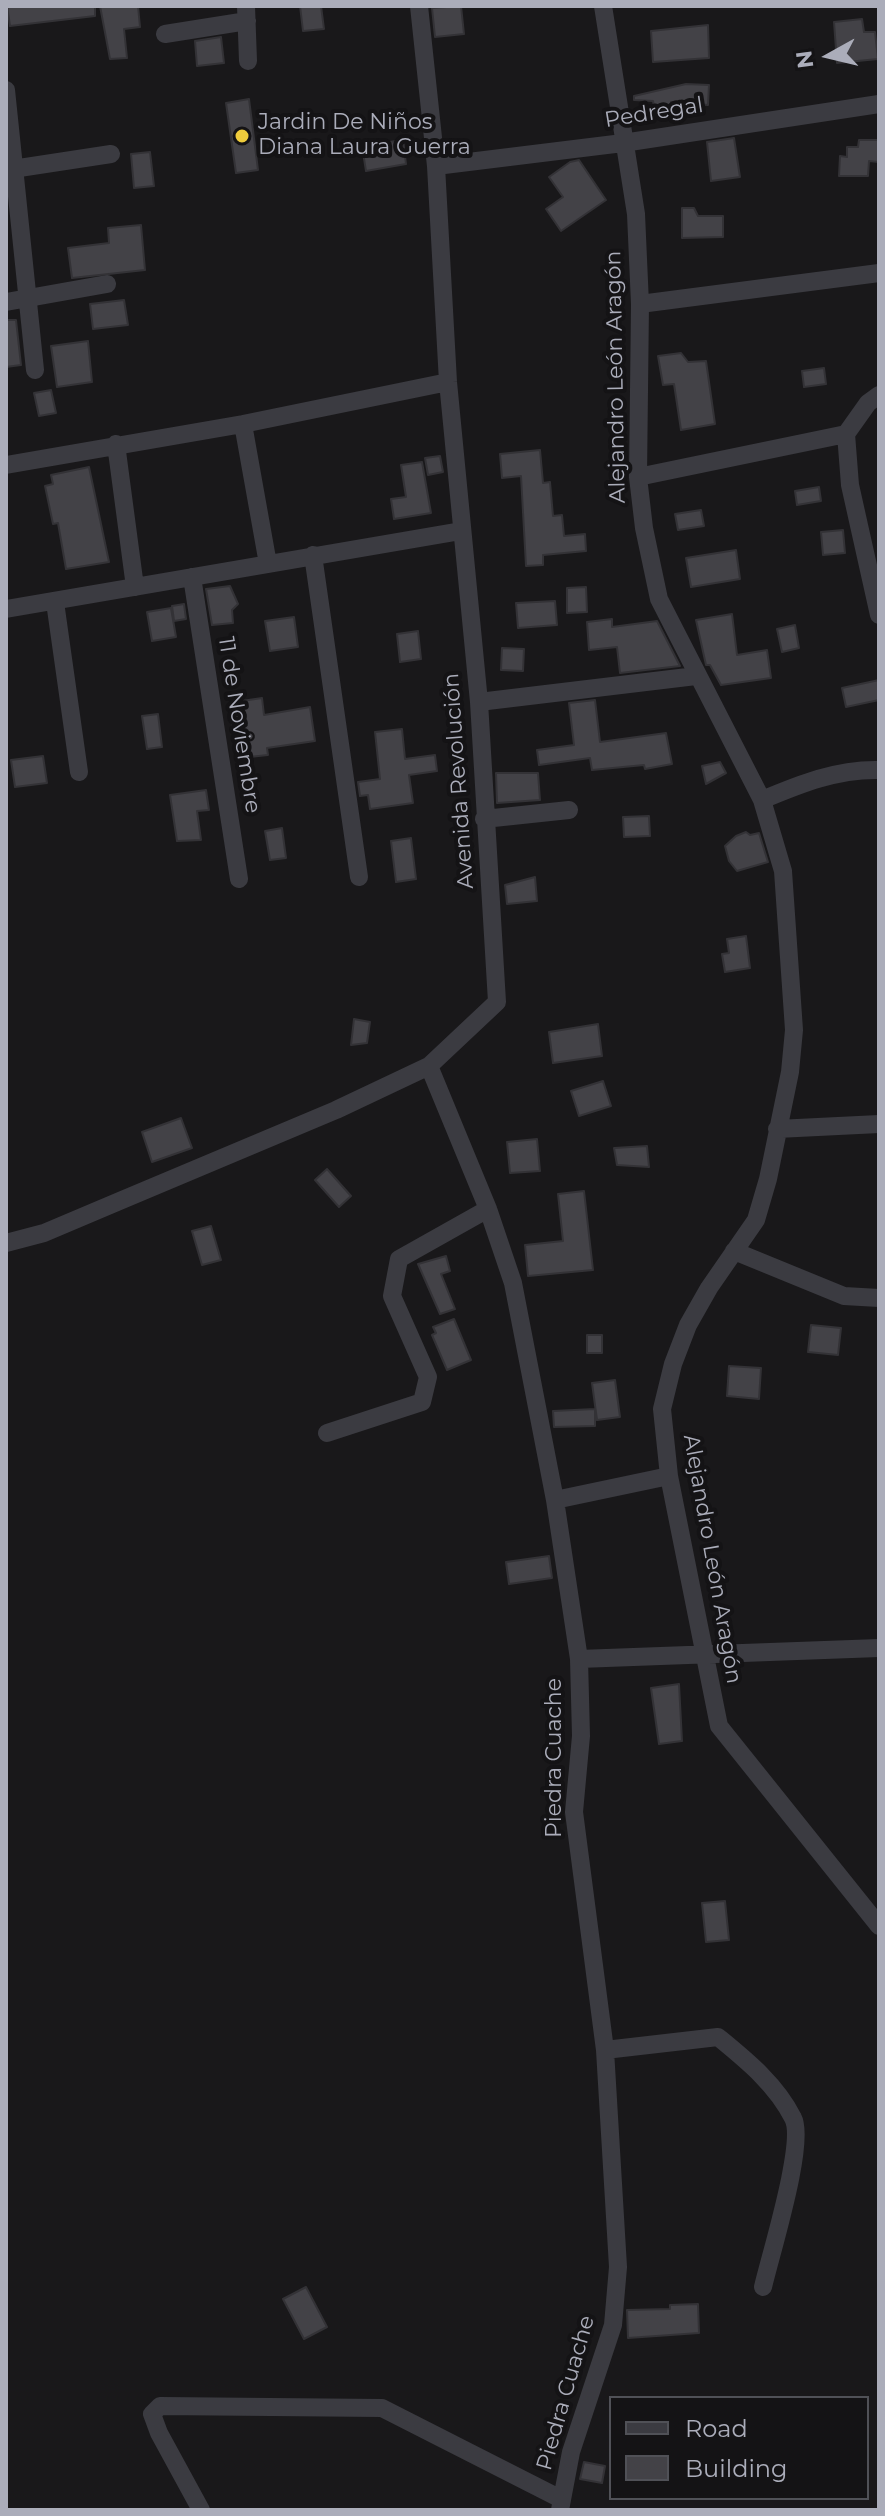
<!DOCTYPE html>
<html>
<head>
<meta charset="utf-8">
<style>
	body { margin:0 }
	#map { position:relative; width:885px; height:2516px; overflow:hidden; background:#19181a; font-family:Montserrat,sans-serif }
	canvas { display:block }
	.frame { position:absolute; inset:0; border:8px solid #abadba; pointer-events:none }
	.legend { position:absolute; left:609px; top:2396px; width:260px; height:104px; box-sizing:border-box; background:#141315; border:2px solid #505157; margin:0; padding:10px 14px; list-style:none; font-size:24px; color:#abadba }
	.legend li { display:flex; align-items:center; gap:16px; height:40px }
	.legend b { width:40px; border:2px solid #505157 }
	.north { position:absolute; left:789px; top:16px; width:80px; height:80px; -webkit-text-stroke:6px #141315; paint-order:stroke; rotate:262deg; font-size:22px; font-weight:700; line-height:32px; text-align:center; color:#abadba }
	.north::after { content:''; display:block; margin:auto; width:28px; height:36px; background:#abadba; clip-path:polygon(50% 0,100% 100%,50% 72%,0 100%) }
</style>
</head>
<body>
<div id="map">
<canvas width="885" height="2516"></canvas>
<div class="frame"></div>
<ul class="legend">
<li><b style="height:10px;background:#3b3b41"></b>Road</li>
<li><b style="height:22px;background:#434247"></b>Building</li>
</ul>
<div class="north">N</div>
</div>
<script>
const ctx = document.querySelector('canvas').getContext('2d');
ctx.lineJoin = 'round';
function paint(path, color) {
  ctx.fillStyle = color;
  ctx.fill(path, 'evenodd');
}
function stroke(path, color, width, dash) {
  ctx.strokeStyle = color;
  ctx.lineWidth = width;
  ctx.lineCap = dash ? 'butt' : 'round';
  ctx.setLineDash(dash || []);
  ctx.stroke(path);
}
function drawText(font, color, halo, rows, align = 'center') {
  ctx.font = font + ' Montserrat,sans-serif';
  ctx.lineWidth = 8;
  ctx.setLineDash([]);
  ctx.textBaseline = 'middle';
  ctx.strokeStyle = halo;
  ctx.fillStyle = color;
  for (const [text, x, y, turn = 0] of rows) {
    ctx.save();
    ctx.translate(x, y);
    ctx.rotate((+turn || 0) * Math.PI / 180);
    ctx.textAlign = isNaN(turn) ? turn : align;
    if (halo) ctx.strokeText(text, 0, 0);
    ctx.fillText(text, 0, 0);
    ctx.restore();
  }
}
const building = new Path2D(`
	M7,6H95V16L10,26Z
	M100,6H138L140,27L124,29L127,58L110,59Z
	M300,6H321L324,29L303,31Z
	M461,6L464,34L435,37L432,8Z
	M862,19L864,32H875L878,59L837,63L834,22Z
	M708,25L709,58L653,62L651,31Z
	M221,37L224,63L197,66L195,41Z
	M686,84L709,85L708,105L671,102L673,113L656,117L653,101L634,100V96Z
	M249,99L258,170L236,173L226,103Z
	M734,138L740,177L711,181L707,142Z
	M403,140L406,164L366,171L362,146Z
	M859,140H879V162L869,161L868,176H839L840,156L847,157V147H858Z
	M150,152L154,186L134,188L131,154Z
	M579,160L606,200L561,231L546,209L563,197L549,177L570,162Z
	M682,208H694L698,216H723V237L682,238Z
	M141,225L145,270L72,278L68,248L109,243L108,228Z
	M124,300L128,325L93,329L90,304Z
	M6,320H16L21,365L6,367Z
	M88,341L92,382L57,387L51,346Z
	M681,353L688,362L706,361L715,424L681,430L674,384L663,385L658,356Z
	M824,368L826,384L804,387L802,371Z
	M51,390L56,413L39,416L34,393Z
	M540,450L543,483L550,482L553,516L562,515L564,536L585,534L586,551L543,555V565L526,566L521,476L502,478L500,454Z
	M440,456L443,472L428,475L425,458Z
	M422,462L431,513L394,519L391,499L406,497L401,465Z
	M89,467L109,562L66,569L58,523L53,524L45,486L53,484L51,475Z
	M819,487L821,501L797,505L795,491Z
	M701,510L704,526L678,530L675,514Z
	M843,530L845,553L823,555L821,532Z
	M736,550L740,579L691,587L686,558Z
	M230,586L238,604L232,610L233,623L212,625L206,589Z
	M586,587L587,612L567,613V588Z
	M555,601L557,625L518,628L516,603Z
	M184,604L186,619L174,621L172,606Z
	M171,608L176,637L152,641L147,612Z
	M732,614L737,655L767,650L771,678L721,685L710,665H706L696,620Z
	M294,617L298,647L270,651L265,621Z
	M612,619V627L657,621L680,666L620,673L617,647L589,650L587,622Z
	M795,625L799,648L782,652L777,629Z
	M418,631L421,659L400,662L397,634Z
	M502,648L524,649L523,671L501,670Z
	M879,680V700L846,707L842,688Z
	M262,698L264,715L310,707L315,741L267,748L268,755L240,758L230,715L236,714L235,702Z
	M595,700L600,742L666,733L672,764L645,769L644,765L592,770L590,758L539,765L537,750L574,745L569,703Z
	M158,714L162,747L147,749L142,716Z
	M402,729L405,759L435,755L437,771L409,775L413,803L370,809L368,795L360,796L358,782L380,779L375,732Z
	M43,756L47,783L15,787L11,760Z
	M720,762L726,773L706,784L702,766Z
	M496,773H538L540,800L497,803Z
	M206,790L209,810L197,811L201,840L177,841L170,795Z
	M649,816L650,836L624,837L623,817Z
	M282,828L286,858L270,860L265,831Z
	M746,832L750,835L759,833L768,862L737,871L729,861L725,846L736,836Z
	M411,838L416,879L396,882L391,841Z
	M535,877L537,901L507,904L505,885Z
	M746,936L750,968L725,972L722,954L729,953L727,939Z
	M354,1019L370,1022L367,1043L351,1045Z
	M598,1024L602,1056L553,1063L549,1032Z
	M603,1081L611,1106L579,1116L571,1091Z
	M181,1118L192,1148L152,1162L142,1132Z
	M537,1139L540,1171L510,1173L507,1142Z
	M647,1146L649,1167L617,1165L614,1148Z
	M327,1169L351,1196L339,1207L315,1180Z
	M584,1191L593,1270L528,1276L525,1245L563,1241L558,1194Z
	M211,1226L221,1260L202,1265L192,1231Z
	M446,1256L450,1271L441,1274L455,1309L440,1314L418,1264Z
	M454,1319L471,1360L447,1370L432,1335L436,1333L433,1327Z
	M811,1325L841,1328L838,1355L808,1352Z
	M587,1335H602V1353H587Z
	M729,1366L761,1368L759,1399L727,1396Z
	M615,1380L620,1417L597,1420L592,1383Z
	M595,1409V1426L554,1427L553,1411Z
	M549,1556L552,1578L509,1584L506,1562Z
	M679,1684L682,1741L659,1744L651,1688Z
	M725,1901L729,1940L706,1942L702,1903Z
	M306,2287L327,2327L304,2339L283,2299Z
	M698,2304L699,2333L628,2338L627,2310L670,2309V2305Z
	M584,2462L605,2466L602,2483L580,2479Z`);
const minor = new Path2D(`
	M246,6L248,61
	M603,6L636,214L640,304L638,477L644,528L659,599L762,800L783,871L794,1030L790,1072L768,1179L756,1220L709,1288L688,1325L673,1364L662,1409L669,1476L719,1726L879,1926
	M165,34L247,21
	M6,90L35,370
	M436,166L623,143L879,104
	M6,170L111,154
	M6,302L107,284
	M640,304L879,273
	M243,424L268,564
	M846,434L850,485L879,615
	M116,444L135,587
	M6,465L243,424L448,382
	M638,477L846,434L868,403L879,395
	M313,555L359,877
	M192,577L239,879
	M55,602L79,772
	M6,609L461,531
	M479,702L696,676
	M762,800C800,784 837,769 879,770
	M484,819L569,810
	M429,1066L488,1209L513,1283L555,1500L579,1659L581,1736L574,1812L605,2050L618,2267L613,2325L571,2452L560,2510
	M777,1129L879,1124
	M6,1243L44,1233L122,1200L336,1110L429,1066L497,1002L479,702L448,382L436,166L419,6
	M734,1251L844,1296L879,1298
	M327,1433L422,1402L428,1377L392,1296L399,1259L488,1209
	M555,1500L669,1476
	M579,1659L879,1648
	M605,2050L718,2037C746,2060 776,2084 793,2118C806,2142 770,2256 763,2287
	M201,2510L159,2433L152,2414L160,2406L382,2408L561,2499`);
const markers = [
	[242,136,8,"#efcc3c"]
];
const streetNames = [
	["Pedregal",654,113,-9],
	["Alejandro León Aragón",616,377,-91],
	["11 de Noviembre",239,725,81],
	["Avenida Revolución",459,781,-94],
	["Alejandro León Aragón",712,1559,80],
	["Piedra Cuache",555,1758,-90],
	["Piedra Cuache",566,2393,-74]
];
const poiNames = [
	["Jardin De Niños",258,123],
	["Diana Laura Guerra",258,148]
];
paint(building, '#434247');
stroke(building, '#333236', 2);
stroke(minor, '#3b3b41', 18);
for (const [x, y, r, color] of markers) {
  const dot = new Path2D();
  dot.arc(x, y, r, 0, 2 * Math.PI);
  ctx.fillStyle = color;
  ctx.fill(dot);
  stroke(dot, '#141315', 3);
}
drawText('22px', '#abadba', '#141315', streetNames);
drawText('22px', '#abadba', '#141315', poiNames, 'left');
</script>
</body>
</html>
